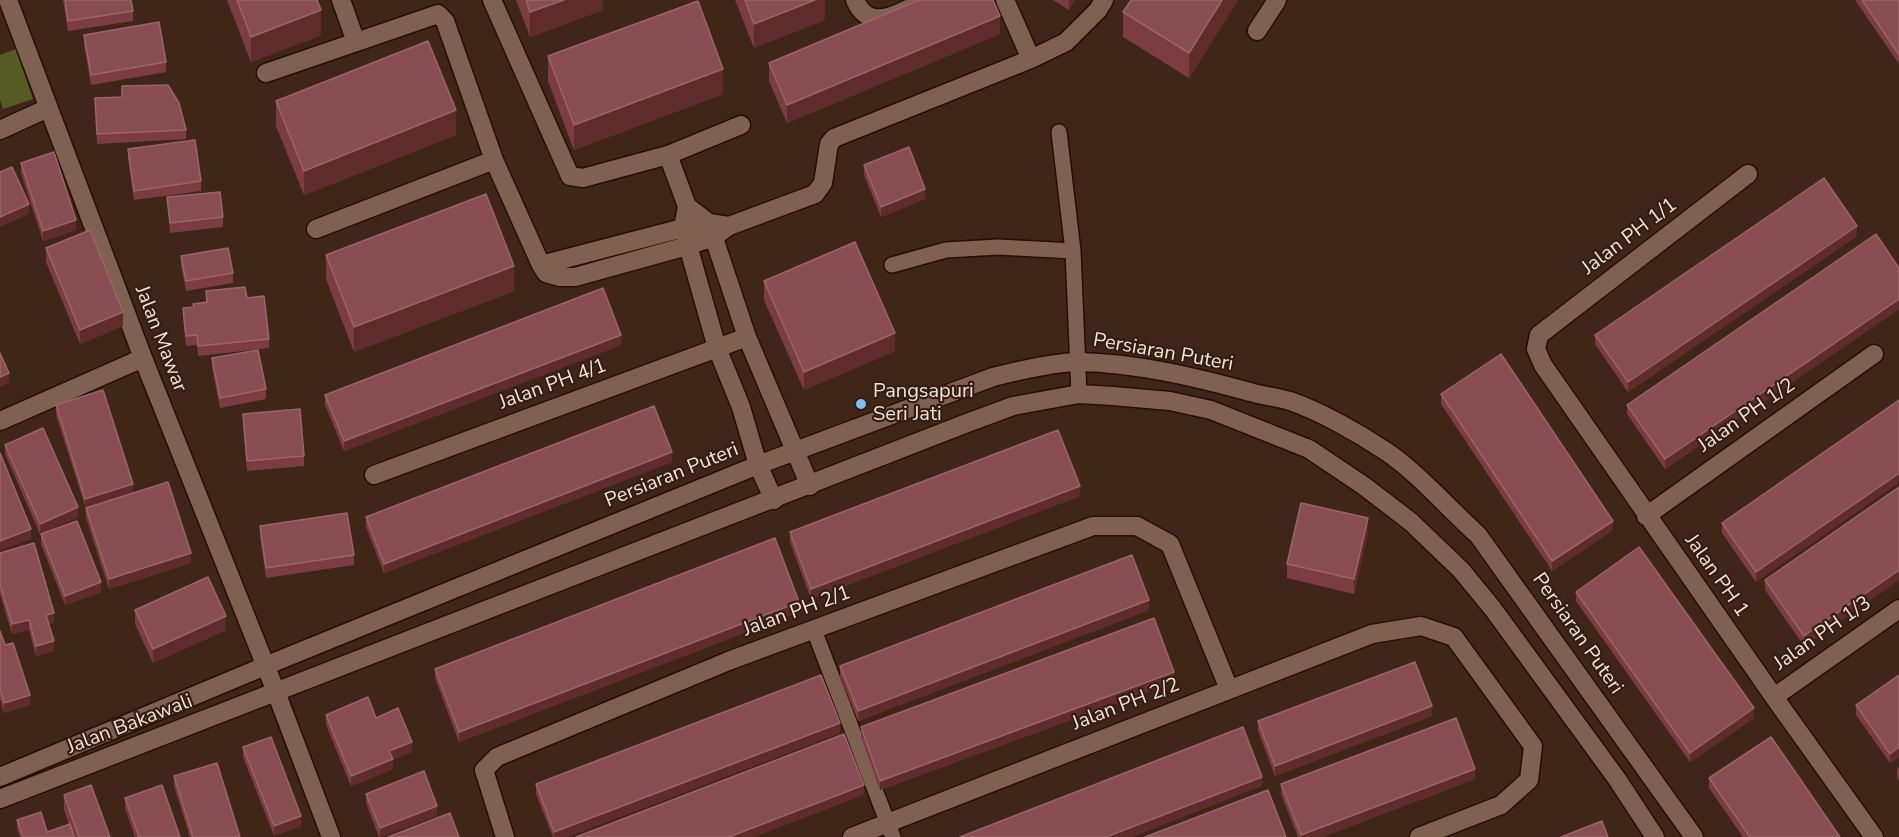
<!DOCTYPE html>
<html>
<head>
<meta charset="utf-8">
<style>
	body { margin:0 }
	canvas { display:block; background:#402619 }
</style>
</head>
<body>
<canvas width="1899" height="837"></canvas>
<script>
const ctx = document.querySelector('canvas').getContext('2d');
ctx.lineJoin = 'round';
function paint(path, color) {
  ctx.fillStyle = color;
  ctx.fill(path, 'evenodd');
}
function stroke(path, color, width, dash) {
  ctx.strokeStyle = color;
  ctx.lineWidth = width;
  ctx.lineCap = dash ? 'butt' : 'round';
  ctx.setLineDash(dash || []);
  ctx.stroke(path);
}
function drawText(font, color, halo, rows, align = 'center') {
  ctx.font = font + ' "Nunito Sans",sans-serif';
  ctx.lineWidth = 4.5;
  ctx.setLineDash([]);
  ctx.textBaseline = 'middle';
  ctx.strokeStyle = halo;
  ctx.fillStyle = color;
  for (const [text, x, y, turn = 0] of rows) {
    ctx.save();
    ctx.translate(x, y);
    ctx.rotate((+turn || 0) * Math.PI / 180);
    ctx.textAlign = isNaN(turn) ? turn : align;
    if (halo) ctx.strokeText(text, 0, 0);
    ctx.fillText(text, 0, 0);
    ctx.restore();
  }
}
const green = new Path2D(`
	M16,49L33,99L3,109L0,100V55Z`);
const service = new Path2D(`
	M1059,132L1073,251L1079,394
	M892,265L946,250L998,247L1073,251
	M814,630L893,837`);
const minor = new Path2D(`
	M8,0L143,358L276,692L331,837
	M341,0L356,42
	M492,0L570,176L583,178L668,155L741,125
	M855,0C870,35 902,11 926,0
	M1005,0L1031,59
	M1257,31L1277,0
	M266,73L438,14L445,21L494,160L541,265L546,273L560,277H575L687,246L714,237L729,226L709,223L683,228L541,265
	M0,130L48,108
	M668,155L687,206
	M1748,174L1539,335L1536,349L1543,365L1774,697L1874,837
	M729,226L815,194L823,183L829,144L834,138L1031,59L1066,42L1098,10L1104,0
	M316,229L494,160
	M0,421L143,358
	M374,475L747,337
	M774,500L758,465L741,407L717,348L683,228L687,206L709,223L747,337L810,486
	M1646,516L1874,354
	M1774,697L1899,609
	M505,837L484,770L497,757L731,660L1093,526H1137L1170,544L1229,689
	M852,837L1372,634L1421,626L1454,637L1533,746L1529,780L1501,805L1419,837`);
const secondary = new Path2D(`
	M0,777L265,666L758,465L993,377C1017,371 1055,362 1079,362C1136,363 1195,377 1250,392C1263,396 1277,397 1290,401C1320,411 1360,434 1387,452C1419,474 1449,509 1478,535L1694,837
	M0,799L967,423L1013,406L1079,394L1113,396L1170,401L1211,410L1309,449L1364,486L1411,522L1461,570L1493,609L1617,779L1655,837`);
const wall = new Path2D(`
	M63,0H131L133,11V21L68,31Z
	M227,0H317L321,35L251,62Z
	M516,0H603V10L530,37Z
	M735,0H825V20L754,48Z
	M1053,0H1075L1069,10Z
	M1238,0L1189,78L1123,37V12Z
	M1855,0H1899V64Z
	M1000,34L787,123L769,81V63Z
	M84,35L166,62V72L91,85L84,45Z
	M548,56L723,94L574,150L548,81Z
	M122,86L186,130V139L97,144L95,98L122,97Z
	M276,101L456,135L304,195L276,126Z
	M128,149L201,181V191L134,200L128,159Z
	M21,163L76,230L43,241L21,173Z
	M864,165L925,199L881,217L864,175Z
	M167,197L223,217V227L170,233Z
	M1857,236L1628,392L1595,344V335Z
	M46,248L123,326L80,344L46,262Z
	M326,255L514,291L354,352L326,279Z
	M181,256L233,273V283L186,291L181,266Z
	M1899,268V309L1665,469L1627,414V405Z
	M764,281L895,351L804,390L764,300Z
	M206,291L247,298L269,339V348L198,356L197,345L186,346L183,318V308L193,307L206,302Z
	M621,345L344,451L325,405V395Z
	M212,358L266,389V399L220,408L212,368Z
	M1441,394L1613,530L1552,571L1441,404Z
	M1899,400L1756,582L1722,533V523Z
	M56,405L133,493L191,563L109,589L86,518V509L56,415Z
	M243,414L304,456V466L247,471L243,424Z
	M5,445L78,517L40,534L5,454Z
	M672,462L384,573L366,527V517Z
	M1899,487V580L1804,646L1765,590V580Z
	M1080,496L811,599L790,542V532Z
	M260,526L354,555V565L266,578L260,536Z
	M1368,532L1354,594L1287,578V564Z
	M41,534L101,592L65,605L41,544Z
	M0,553L54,622L49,624L54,651L36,656L29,630L12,634L0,594Z
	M1576,592L1754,718L1690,762L1576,601Z
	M135,610L226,630L153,663L135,624Z
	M1149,610L858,721L840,676V666Z
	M799,612L459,742L435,678V669Z
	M0,631L5,645L30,705L4,713L0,699Z
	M1899,675V757L1890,763L1856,715V705Z
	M1174,682L880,790L861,737V727Z
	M326,715L376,718L412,752L393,759V769L351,786L326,725Z
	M1432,716L1275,776L1258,731V721Z
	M840,733L567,837H553L536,794V784Z
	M243,747L301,826L274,836L243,757Z
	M1899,767V781L1897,778V769Z
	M174,776L240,837H190L174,786Z
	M1709,778L1840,837H1743L1709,788Z
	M1475,779L1322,837H1298L1281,794V784Z
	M366,794L437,816L379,837L366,803Z
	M64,795L110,837H20L17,829V820L47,832L69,825L64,809Z
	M125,798L180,837H135L125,808Z`);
const shadedWall = new Path2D(`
	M564,0H603V10L530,37V12Z
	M815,0H825V20L754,48V24Z
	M1069,0H1075L1069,10Z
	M1222,0H1238L1189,78V53Z
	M321,10V35L251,62V37Z
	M1000,16V34L787,123V105Z
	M723,69V94L574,150V125Z
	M456,110V135L304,195V171Z
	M925,189V199L881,217V207Z
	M29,204V214L0,227V217Z
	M76,220V230L43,241V231Z
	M1857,226V236L1628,392V382Z
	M514,266V291L354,352V327Z
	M1899,299V309L1665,469V459Z
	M123,312V326L80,344V330Z
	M895,333V351L804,390V372Z
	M621,335V345L344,451V441Z
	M9,373V383L0,387V377Z
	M672,452V462L384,573V564Z
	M1899,473V483L1756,582V572Z
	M133,484V494L85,509V499Z
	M1080,486V496L811,599V589Z
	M78,507V517L40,534V524Z
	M1368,518V532L1354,594V579Z
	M1613,521V530L1552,571V561Z
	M31,529V539L0,551V541Z
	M191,553V563L109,589V579Z
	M1899,570V580L1804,646V636Z
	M101,582V592L65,605V596Z
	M1149,600V610L858,721V711Z
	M799,602V612L459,742V732Z
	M54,613V622L46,624V615Z
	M226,616V630L153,663V649Z
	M29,620V630L12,634V624Z
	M54,641V651L36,656V646Z
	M1174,672V682L880,790V781Z
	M30,695V705L4,713V703Z
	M1432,706V716L1275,776V766Z
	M1754,708V718L1690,762V753Z
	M840,723V733L567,837H554V832Z
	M412,742V752L393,759V769L351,786V776L389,751Z
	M1899,747V757L1890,763V754Z
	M1475,769V779L1322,837H1301V835Z
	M1262,777V786L1132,837H1106Z
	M864,785V795L754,837H729Z
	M437,806V816L380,837V828Z
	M301,816V826L274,836V826Z`);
const building = new Path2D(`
	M65,0H131L133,11L68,21Z
	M237,0H317L321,10L251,37Z
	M526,0H564L530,12Z
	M745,0H815L754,24Z
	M919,0H993L1000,16L787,105L769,63Z
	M1131,0H1222L1189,53L1123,12Z
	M1862,0H1899V55Z
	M698,1L723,69L574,125L548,56Z
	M159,22L166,62L91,75L84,35Z
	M428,41L456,110L304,171L276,101Z
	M168,85L179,103L186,130L97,134L95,98L122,97V86Z
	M195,140L201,181L134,191L128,149Z
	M909,147L925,189L881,207L864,165Z
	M54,152L76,220L43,231L21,163Z
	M12,167L29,204L0,217V172Z
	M1824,178L1857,226L1628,382L1595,335Z
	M220,192L223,217L170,223L167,197Z
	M486,194L514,266L354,327L326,255Z
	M90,230L123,312L80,330L46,248Z
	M1876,234L1899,268V299L1665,459L1627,405Z
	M855,242L895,333L804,372L764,281Z
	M228,248L233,273L186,281L181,256Z
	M245,287L247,298L264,296L269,339L198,346L197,335L186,336L183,308L194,307L193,304L207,302L206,291Z
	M603,288L621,335L344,441L325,395Z
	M258,350L266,389L220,398L212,358Z
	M0,353L9,373L0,377Z
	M1501,354L1613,521L1552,561L1441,394Z
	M103,390L133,484L85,499L56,405Z
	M1899,400V473L1756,572L1722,523Z
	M654,406L672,452L384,564L366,517Z
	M300,409L304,456L247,461L243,414Z
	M43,428L78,507L40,524L5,445Z
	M1058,430L1080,486L811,589L790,532Z
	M0,453L31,529L0,541Z
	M168,482L191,553L109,579L86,508Z
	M1899,487V570L1804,636L1765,580Z
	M1301,503L1368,518L1354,579L1287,564Z
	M347,513L354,555L266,568L260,526Z
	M77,521L101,582L65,596L41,534Z
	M775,538L799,602L459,732L435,669Z
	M34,543L54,613L46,615L54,641L36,646L29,620L12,624L0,585V553Z
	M1639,547L1754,708L1690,753L1576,592Z
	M1132,555L1149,600L858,711L840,666Z
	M208,577L226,616L153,649L135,610Z
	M1154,618L1174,672L880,781L861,727Z
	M0,631L5,645L13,643L30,695L4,703L0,689Z
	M1415,662L1432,706L1275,766L1258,721Z
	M821,675L840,723L554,832L536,784Z
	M1899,675V747L1890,754L1856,705Z
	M368,697L376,718L398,708L412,742L389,751L393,759L351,776L326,715Z
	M1456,718L1475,769L1301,835L1281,784Z
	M1243,727L1262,777L1106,837H960Z
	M844,734L864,785L729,837H576Z
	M271,737L301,816L274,826L243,747Z
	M1771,737L1840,837H1750L1709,778Z
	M217,763L240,837H193L174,776Z
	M424,771L437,806L380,828L366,794Z
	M91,785L110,837H79L64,795Z
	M162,785L180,837H139L125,798Z
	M1268,790L1286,837H1145Z
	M41,812L47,832L70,824L74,837H23L17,820Z
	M450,813L459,837H388Z
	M1602,821L1608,837H1561Z`);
const markers = [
	[861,404,6,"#78bff7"]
];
const streetNames = [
	["Jalan PH 1/1",1630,237,-37],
	["Jalan Mawar",160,339,69],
	["Persiaran Puteri",1163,353,10],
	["Jalan PH 4/1",553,385,-20],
	["Jalan PH 1/2",1747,416,-35],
	["Persiaran Puteri",672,476,-22],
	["Jalan PH 1",1716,576,55],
	["Jalan PH 2/1",797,612,-20],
	["Persiaran Puteri",1577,634,55],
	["Jalan PH 1/3",1823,634,-35],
	["Jalan PH 2/2",1126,705,-21],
	["Jalan Bakawali",130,725,-21]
];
const poiNames = [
	["Pangsapuri",873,392],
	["Seri Jati",873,415]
];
paint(green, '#565b24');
stroke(service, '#260e03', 18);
stroke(minor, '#260e03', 21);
stroke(secondary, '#260e03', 21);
stroke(service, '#7f6152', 15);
stroke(minor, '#7f6152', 18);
stroke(secondary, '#7f6152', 18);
paint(wall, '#7c3c42');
paint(shadedWall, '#5f2b2b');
paint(building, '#894e53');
stroke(building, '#9a6568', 1.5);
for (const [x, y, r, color] of markers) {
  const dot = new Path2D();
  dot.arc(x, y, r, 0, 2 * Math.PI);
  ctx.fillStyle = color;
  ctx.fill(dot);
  stroke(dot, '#351d10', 2);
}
drawText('20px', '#f4e3da', '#351d10', streetNames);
drawText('20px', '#f4e3da', '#351d10', poiNames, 'left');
</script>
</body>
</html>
